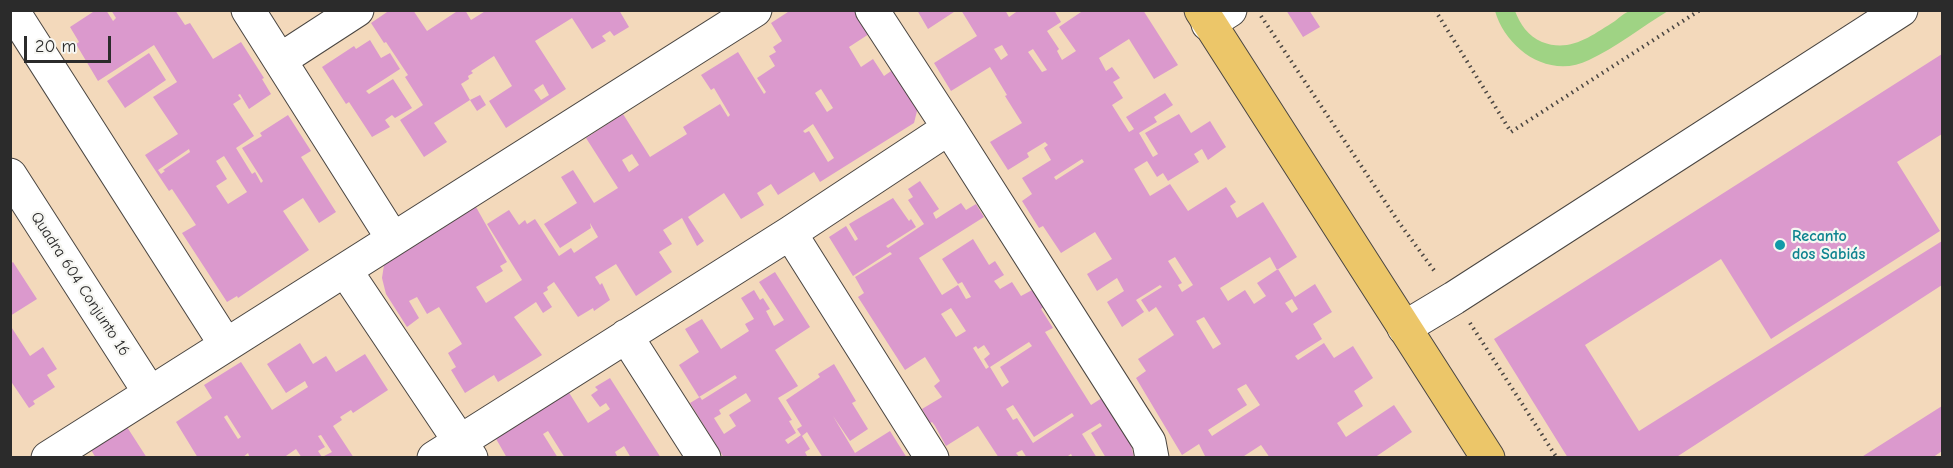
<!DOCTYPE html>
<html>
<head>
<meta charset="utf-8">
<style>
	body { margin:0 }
	#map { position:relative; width:1953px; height:468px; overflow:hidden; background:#f3d9bb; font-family:"Comic Neue",sans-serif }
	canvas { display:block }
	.frame { position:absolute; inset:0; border:12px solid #2b2b2b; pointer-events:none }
	.scale { position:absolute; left:24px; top:36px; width:87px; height:27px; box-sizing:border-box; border:3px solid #2b2b2b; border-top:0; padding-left:8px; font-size:18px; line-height:21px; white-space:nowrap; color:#2b2b2b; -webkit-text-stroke:4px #f6f6f2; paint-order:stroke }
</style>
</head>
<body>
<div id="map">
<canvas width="1953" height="468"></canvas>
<div class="frame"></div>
<div class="scale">20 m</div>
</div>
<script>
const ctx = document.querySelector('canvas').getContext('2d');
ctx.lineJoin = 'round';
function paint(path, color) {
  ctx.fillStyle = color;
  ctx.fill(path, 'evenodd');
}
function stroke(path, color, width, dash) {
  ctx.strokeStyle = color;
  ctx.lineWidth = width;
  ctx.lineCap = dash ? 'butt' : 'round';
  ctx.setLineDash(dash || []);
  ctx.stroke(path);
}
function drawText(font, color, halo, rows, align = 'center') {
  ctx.font = font + ' "Comic Neue",sans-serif';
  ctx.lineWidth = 4.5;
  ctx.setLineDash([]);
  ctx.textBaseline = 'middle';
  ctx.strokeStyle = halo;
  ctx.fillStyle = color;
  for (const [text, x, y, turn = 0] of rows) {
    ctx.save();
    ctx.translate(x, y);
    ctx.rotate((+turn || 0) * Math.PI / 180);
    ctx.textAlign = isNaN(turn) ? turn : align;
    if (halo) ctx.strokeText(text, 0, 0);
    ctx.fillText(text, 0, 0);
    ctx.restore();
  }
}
const green = new Path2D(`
	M1495,11H1515C1520,24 1528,36 1542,42C1570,53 1591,36 1615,21C1619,18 1625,12 1631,11C1641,7 1657,10 1668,11C1643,26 1615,48 1589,60C1549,80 1506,49 1495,11Z`);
const building = new Path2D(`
	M96,10H106L113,21L116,18L111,10H175L185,25L190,23L213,59L241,42L264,78L262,79L271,94L249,109L240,94L238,95L241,99L233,104L254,136L236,148L252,174L255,172L261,183L263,181L242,148L262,136L260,133L288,115L311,151L301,157L336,212L319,223L303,198L283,211L309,250L238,298L237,296L227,302L182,233L196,225L172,189L169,191L145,155L178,134L153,97L177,82L154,45L98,81L76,44L79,42L70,27ZM189,149L190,152L163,170L165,171L161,174L158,170ZM224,156L247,192L228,204L216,186L227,179L216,161Z
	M390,10H413L427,31L459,10H465L471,20L487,10H619L629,27L614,36L610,31L602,36L606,41L592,49L572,18L535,41L566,89L506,128L489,101L512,86L494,56L471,71L473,73L468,76L469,79L461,84L470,100L434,123L447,142L424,157L400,120L423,105L405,77L408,75L386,42L384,43L371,23ZM543,84L549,95L541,100L534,90Z
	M791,10H854L869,34L849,47L861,67L873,59L884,76L894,69L919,110L917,111L914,123L820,182L814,172L778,195L771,184L757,193L764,205L741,219L724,193L688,217L704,241L697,246L682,218L663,230L672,244L659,252L672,272L636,296L616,264L595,277L600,285L602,283L610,300L594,311L593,308L578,317L554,282L547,287L548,290L543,293L552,307L543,313L536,302L514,317L542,355L498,382L494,375L465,393L451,370L456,367L448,353L462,344L439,307L427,314L417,297L409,301L419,318L407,327L386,294L382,278L384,265L476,207L507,262L500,266L503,271L476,287L486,303L522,280L487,224L509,210L519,225L525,220L527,224L535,219L559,256L571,248L574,253L598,237L590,223L591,228L560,248L544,224L577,203L561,177L573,170L594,203L618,188L586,138L623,114L650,157L687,134L683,127L720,104L728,117L730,115L714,88L711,90L701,75L738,52L764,94L766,92L757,78L775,66L769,56L776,52L773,47L782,41L771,23ZM821,89L833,108L827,112L815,93ZM813,124L834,158L828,162L809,131L805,133L803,131ZM632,154L639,165L629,172L622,160Z
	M917,10H957L928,29Z
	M961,10H1005L1009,17L1019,10H1054L1061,22L1047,31L1059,49L1057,51L1062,60L1076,51L1059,27L1084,10H1143L1178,65L1154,79L1129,39L1099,58L1106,71L1112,67L1120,78L1113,82L1123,98L1112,105L1129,132L1134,129L1126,117L1165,93L1173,105L1154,117L1157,122L1139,133L1153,157L1158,154L1145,133L1179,114L1191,133L1210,121L1226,147L1208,160L1202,149L1194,154L1199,162L1168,181L1163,173L1157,177L1147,161L1134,169L1150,196L1170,184L1188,211L1226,187L1236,202L1230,206L1237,218L1263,202L1297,257L1277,270L1270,257L1220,288L1228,301L1245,290L1254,304L1266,296L1257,283L1278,269L1295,297L1315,284L1332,312L1313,324L1322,339L1295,356L1298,360L1324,343L1334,358L1353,346L1373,378L1354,391L1363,406L1337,423L1346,437L1394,405L1412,432L1374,458H1270L1261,445L1241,458H1206L1199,444L1182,455L1136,378L1146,371L1138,359L1174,335L1156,307L1149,312L1141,300L1162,287L1160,285L1136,300L1144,312L1122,327L1107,302L1124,291L1117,278L1097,291L1087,274L1112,259L1095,232L1061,253L1043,226L1039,228L1022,201L1032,194L1022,178L1051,160L1044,148L1048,145L1045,142L1027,153L1029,157L1008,170L990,142L1022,123L1005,96L1007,95L990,67L951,91L934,63L977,36ZM1002,45L1008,55L1001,60L994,49ZM1033,49L1047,70L1042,72L1028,52ZM1082,159L1084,162L1056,180L1054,177ZM1175,257L1193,285L1182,292L1178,285L1182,283L1168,261ZM1292,299L1298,309L1292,313L1285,303ZM1204,317L1221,344L1213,349L1196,321ZM1246,384L1260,405L1212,436L1208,430L1247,405L1237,389Z
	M1286,10H1309L1320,27L1303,37Z
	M370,40L381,58L390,53L400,69L366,91L369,94L393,79L412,108L395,118L392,115L385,120L390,127L372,137L349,102L346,104L322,67L354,46L356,49Z
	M149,53L166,80L125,108L107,81Z
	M1942,54V134L1897,162L1940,231L1771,339L1721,259L1585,345L1639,431L1942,241V285L1675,458H1568L1494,339Z
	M480,95L486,105L477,111L470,100Z
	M920,181L939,209L933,213L936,219L961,203L966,210L976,204L984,217L919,258L942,295L958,285L966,299L971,297L962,282L958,284L942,259L973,239L989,265L995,261L1004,275L994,281L1000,289L1012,282L1021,296L1034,289L1045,306L1041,309L1053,328L1045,332L1091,405L1102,398L1131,445L1134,458H1106L1091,433L1102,426L1100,423L1082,434L1097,458H1073L1071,454L1065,458H1027L1022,450L1016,453L1020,458H999L978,426L946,446L935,426L932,422L930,423L922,409L942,397L934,386L940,381L925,357L905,370L858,297L864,293L855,277L892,254L890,252L853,276L829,237L846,226L855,241L858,239L849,224L893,198L909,221L911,219L916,227L886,246L888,248L924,224L908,200L913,197L908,189ZM951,308L966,331L956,337L941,314ZM1029,342L1032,346L1000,367L1009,382L1002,387L990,367ZM984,345L990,354L984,359L989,367L986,369L973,348L976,346L978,349ZM1013,405L1034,437L1072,413L1074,416L1033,443L1017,418L1013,420L1006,409Z
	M13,262L37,299L10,316V264Z
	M775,272L810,327L775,350L798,386L778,398L792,420L789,421L796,433L785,440L788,444L801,435L797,429L802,426L786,400L820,377L818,374L834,364L856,401L852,403L868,429L850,441L833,416L855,453L890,431L907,458H884L883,456L880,458H823L807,432L802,436L810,449L805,452L808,458H724L690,403L700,397L702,400L737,378L735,375L699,397L679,365L699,352L685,329L702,319L721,349L749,331L745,324L754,319L741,298L754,290L760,300L763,298L770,309L766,311L774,326L784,320L759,282ZM746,393L751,401L729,415L736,426L724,434L714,418L721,414L719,410Z
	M10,325L30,356L43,347L57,369L47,375L55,387L33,401L35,404L29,408L10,380Z
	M300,343L313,364L326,356L336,372L365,354L388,390L353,413L351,410L340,417L342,420L333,426L354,458H302L296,449L283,458H250L248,453L242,458H198L176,422L212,398L204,385L241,362L272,410L308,387L305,381L286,393L267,364ZM227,415L241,437L238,439L224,417ZM321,435L332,452L322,457L318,451L325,447L318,436Z
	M610,378L661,458H631L624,446L615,452L618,458H565L548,431L543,434L558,458H507L495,437L568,391L588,423L610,409L606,403L600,407L591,395L598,390L595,387Z
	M1942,406V451L1932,458H1860Z
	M127,427L147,458H96L91,450Z`);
const path = new Path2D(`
	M1435,10L1511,132L1700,10
	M1261,16L1400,224L1436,273
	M1470,323L1557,458`);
const minor = new Path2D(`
	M12,10L226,345
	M248,10L393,239
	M872,10L949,128L1149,442L1152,458
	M1208,24L1230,10
	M280,60L357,10
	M10,175L150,393
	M790,233L932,458
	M345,270L471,458
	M1404,328L1454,298L1901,10
	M626,336L704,458
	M48,458L755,10
	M434,458L790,233L949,128`);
const major = new Path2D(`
	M1201,10L1488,458`);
const markers = [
	[1780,245,6,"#0f9aa8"]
];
const cultureNames = [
	["Recanto",1792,236],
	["dos Sabiás",1792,254]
];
const streetNames = [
	["Quadra 604 Conjunto 16",80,284,57]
];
paint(green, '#9fd384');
paint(building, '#db99cd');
stroke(minor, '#494541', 35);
stroke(major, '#494541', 35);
stroke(path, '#494541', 4, [1.5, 4.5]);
stroke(minor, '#fff', 33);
stroke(major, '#ecc669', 33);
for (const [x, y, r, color] of markers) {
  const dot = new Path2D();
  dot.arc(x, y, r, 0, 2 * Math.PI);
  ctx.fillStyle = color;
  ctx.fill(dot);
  stroke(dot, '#f6f6f2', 2);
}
drawText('bold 16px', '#0d838f', '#f6f6f2', cultureNames, 'left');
drawText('16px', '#2b2b2b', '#f6f6f2', streetNames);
</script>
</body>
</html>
